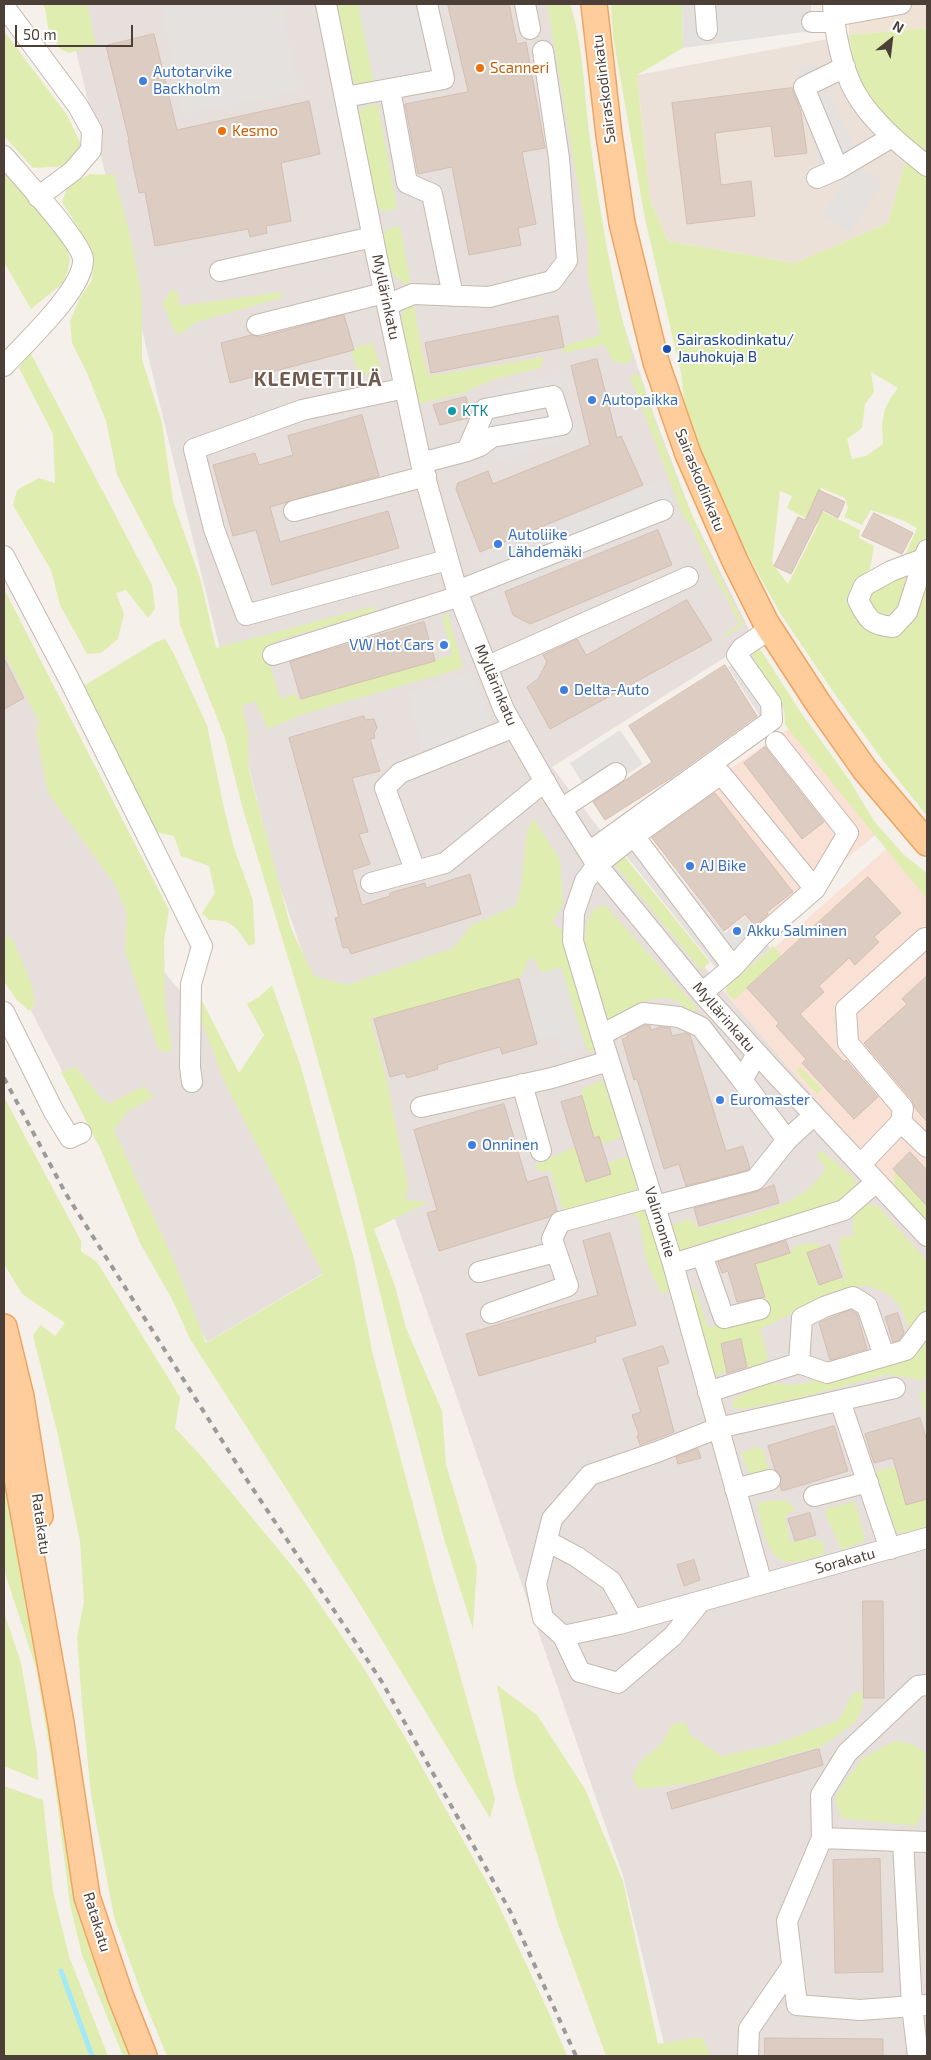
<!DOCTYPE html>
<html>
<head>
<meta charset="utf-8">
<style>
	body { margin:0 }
	#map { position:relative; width:931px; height:2060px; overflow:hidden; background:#f6f0eb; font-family:"Exo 2",sans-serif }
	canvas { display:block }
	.frame { position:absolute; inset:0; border:5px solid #4c3f37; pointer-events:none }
	.north { position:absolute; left:866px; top:15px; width:50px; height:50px; -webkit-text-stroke:4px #fff; paint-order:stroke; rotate:29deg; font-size:14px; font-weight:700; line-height:20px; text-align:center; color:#4c3f37 }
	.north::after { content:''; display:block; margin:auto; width:18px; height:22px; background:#4c3f37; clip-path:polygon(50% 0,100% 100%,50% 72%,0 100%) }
	.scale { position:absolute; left:15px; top:25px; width:118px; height:22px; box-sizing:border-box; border:2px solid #4c3f37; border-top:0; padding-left:6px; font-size:15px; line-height:18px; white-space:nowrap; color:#4c3f37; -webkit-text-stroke:4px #fff; paint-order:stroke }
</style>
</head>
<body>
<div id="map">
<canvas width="931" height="2060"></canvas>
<div class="frame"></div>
<div class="north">N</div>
<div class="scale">50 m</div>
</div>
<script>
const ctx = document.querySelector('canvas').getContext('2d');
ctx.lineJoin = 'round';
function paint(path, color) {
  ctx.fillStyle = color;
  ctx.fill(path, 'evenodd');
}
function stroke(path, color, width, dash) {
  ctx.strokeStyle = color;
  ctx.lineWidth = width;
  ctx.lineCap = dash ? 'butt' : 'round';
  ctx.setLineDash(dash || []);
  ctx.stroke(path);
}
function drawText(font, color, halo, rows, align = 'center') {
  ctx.font = font + ' "Exo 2",sans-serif';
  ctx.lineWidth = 4;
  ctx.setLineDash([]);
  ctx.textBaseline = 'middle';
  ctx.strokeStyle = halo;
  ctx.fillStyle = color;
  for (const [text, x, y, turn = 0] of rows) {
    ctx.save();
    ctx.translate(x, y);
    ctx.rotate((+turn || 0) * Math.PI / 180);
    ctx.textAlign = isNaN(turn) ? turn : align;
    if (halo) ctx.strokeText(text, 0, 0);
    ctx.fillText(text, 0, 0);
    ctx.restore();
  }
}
const residential = new Path2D(`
	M849,35L856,89L911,141L888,223L795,263L668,241L650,199L637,75Z`);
const commercial = new Path2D(`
	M794,725L879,832L741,946L643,828Z
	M892,844L927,888V1225L852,1141L724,992Z`);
const industrial = new Path2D(`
	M65,4H558L595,240L655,418L692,515L754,639L552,767L724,992L852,1141L927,1225V2056H667L623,1876L275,873L157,393Z
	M4,641L150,955L197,1011L327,1271L207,1342L93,1131L4,958Z`);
const education = new Path2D(`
	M849,4H927V28L849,35Z`);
const green = new Path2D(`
	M42,4H87L96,45L69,53L60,49L48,28L45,8Z
	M337,4H358L374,83L359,88L354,83Z
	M547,4H570C584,47 584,94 590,139C600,213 612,287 633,359L625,364L612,361L605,345L560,353L567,345L601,335L588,278V243Z
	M611,4H682L683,48L637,75L650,199L668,241L795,263L888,223L911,141L856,89L849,35L927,28V816L881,758L834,693L780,613L748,555L720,500L699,449L685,409L681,373L645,219L613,36ZM871,372L898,388C882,408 881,420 883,444L866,456L852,459L847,439L862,428L865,404L874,392ZM821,488L845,498L848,508L844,517L862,525L871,510L902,520L917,528L904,557L862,577L870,569L874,546L859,538L860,530L816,508ZM780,491L792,496L787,508L818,525L788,584L772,563Z
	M4,31L67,115L82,146L69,166L33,168L4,136Z
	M378,104L397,209L381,211L377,206L359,112L365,106Z
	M4,169L64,239L70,259L68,270L63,283L31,309L4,262Z
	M90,174L114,175L132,243L142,298V359L162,423L173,501L201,581L216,648L374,606L376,611L280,640L267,655L280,699L296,693L298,700L452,655L442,617L448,614L463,668L303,714L268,729L255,701L242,706L248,731L249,770L271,854L291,928L314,976L347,985L454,948L471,925L516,906L521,887L527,831L534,819L560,860L563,904L552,923L563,931L594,1040L593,1051L589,1052L585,1044L561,968L542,973L533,958L527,960V965L519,979L374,1019L370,1017L386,1076L408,1186L405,1200L428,1202L374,1229L395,1286L406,1328L442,1411L446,1465L477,1567L473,1629L445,1542L397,1362L356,1196L303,1007L242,806L225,738L180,625L177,589L117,475L106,421L87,373L72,343L70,321L80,298L92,280L93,258L80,230L62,202L68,186Z
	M396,226L400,227L411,284C386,281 387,255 382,235L387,230Z
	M172,290L178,292L179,306L281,292V298L194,323L180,335L174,331L163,303Z
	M414,304L422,352L428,376L545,357L540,368L492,380L461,394L421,403L416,399L401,318L405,309Z
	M373,343L381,372L359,376L351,351L354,350L353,348Z
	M30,352L152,585L155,609L148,618L126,590L116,593L124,614L118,639L101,653L87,654L60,605L51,570L13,505L17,490L39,478L55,483L53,434L19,368Z
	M639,374C667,459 701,542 743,622L742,627L724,637L723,635L740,624L707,562L691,526L682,514L630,376Z
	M4,589L169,910L164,941L165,1002L172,1051H159L125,951L127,915L116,886L48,793L36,731L40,724L4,652Z
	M751,638L762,652L802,714L850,781L874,821L903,854L927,873V899L785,725L784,708L750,653Z
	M165,639L173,652L207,725L223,804L234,848L253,900L255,943L249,946C237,929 233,919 209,920L202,913L215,893L209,866L181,856L174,836L155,832L82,687L156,642Z
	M625,857L710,962L701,970L615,865Z
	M605,905L698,1009L691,1011C684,1007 674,998 666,998C648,997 622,1010 609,1021L584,943L587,922L594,909Z
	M4,935L13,940L32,986L35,1005L29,1011L16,999L4,981Z
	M772,945L782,956L734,1000L729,996L726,989L728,983L771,949Z
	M272,985L301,1067L354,1259L372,1351L432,1576L495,1799L490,1818L357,1599L190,1339L173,1301L140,1243L100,1148L61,1072L76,1067L103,1100L109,1104L144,1086L154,1097L128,1111L114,1130L173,1259L206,1343L323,1274L224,1081L195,1003L198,993L239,1073L264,1035L247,1004L259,997Z
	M800,1067L822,1089L817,1094L796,1071Z
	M603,1080L623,1133L620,1138L601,1144L599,1136L594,1138L582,1096L579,1097L584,1088Z
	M4,1097L81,1241V1251L97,1262L180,1397L175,1428L202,1457L301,1577L363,1667L409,1744L494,1895L549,2013L567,2056H167L143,1998L114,1917L91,1795L82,1704L77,1637L84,1601L80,1541L58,1435L33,1335L41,1325L55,1336L65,1323L22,1294L4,1264Z
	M575,1147L586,1182L610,1175L607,1163L628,1156C633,1169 642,1183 634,1195L564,1214L550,1171H538L536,1164Z
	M823,1152L855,1179V1189L846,1200L682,1252L677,1248L671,1225L691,1219L699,1229C735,1219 811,1206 825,1167L816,1154Z
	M895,1171L927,1205V1222L894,1184Z
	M866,1203L878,1206L927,1261V1309L915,1328L909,1329L900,1306L887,1293L866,1285L824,1298L760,1329L768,1358L761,1365L749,1368L741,1354L733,1360L726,1372L715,1375L688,1288L696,1290L708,1328L765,1310L761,1298L765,1297L755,1264L790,1253L797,1245L815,1243L823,1248L807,1253L818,1285L842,1277V1284L845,1276L840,1255L839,1239L854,1235C851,1218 854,1214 866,1203Z
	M636,1208L648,1214L672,1290L661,1294L646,1260L639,1219L633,1214Z
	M927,1331V1378L921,1380L888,1374L799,1398L743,1409L733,1408V1399L767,1383L792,1385L848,1375Z
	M925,1390L927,1391V1420L919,1394Z
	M756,1446L763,1451L770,1472L750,1475L741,1454Z
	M895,1467L906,1505L927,1499V1527L901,1534L895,1530L876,1471Z
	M4,1480H5L133,2056H123L82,1955L70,1905L53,1770L36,1668L4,1570Z
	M772,1500L787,1501L796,1509L785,1516L790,1542L814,1539L824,1543V1554C814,1557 800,1563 789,1562C765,1560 762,1522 757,1503Z
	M855,1501L865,1539L862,1542L842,1550L826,1516V1509Z
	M4,1612L21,1663L37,1754L38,1780L4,1766Z
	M497,1685L537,1715L585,1789L623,1881L658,2044L702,2037L711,2056H606L558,1924L515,1781Z
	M862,1690L863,1707L855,1722L823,1746L695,1783L638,1789L632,1776L641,1761L662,1743L672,1724L685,1722L690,1735L721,1756L774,1745L839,1720L852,1695Z
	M894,1741L912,1744L925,1752L924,1808L916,1826L841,1818L835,1798L845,1781L863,1758Z
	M4,1786L43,1800L53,1891L69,1956L108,2056H4Z`);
const parking = new Path2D(`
	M161,4H282L299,91L183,114Z
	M358,4H420L433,71L374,83Z
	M682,4H811L812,31L683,48Z
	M815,63L864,170L882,183L850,233L821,214L843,187L838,169H819L804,87L797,68Z
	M560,374L578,436L498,461L482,397Z
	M665,478L680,518L490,597L476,557Z
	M750,653L784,708L763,721L728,667Z
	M471,672L494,726L467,739L421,750L408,693Z
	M620,730L643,764L591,797L570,763Z
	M646,835L725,933L745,917L771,949L728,983L624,853Z
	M561,967L585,1044L562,1054L556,1034L538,1040L521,979Z`);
const stream = new Path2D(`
	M61,1971L92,2056`);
const building = new Path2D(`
	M448,4H509L517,44L526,42L545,148L522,152L536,224L518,228L521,245L469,255L452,167L418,174L405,104L468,92Z
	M154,34L177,130L309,101L320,154L281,163L291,221L266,226L267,233L250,237L248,229L155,246L145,192L139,193L128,140H129L106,46Z
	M792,88L801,112L807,153L775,157L771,126L715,133L721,185L751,181L755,216L687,224L672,103Z
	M344,315L354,350L230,383L221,343L251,335L260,337Z
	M558,316L564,347L431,373L425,343Z
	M597,359L617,438L621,436L643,485L480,552L456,489L458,483L488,471L493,484L590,445L571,366Z
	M466,397L470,415L468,418L440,425L433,405Z
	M362,415L379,476L270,507L280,542L388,511L399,548L272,585L256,530L233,536L213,465L255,453L259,465L293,455L288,436Z
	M819,490L845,502L838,518L823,510L791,574L774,566L798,517L805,520Z
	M874,513L913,533L902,554L862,536Z
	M658,530L672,565L530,624L513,615L505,592Z
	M687,600L712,640L550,729L527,687L538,679L547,662L543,655L577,639L586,655Z
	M424,622L435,661L301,699L290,662Z
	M4,658L24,698L4,709Z
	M725,665L757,716L671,778L605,820L593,802L652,762L629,726Z
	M364,716L365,720L374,719L377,728L374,733L375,738L370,739L380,771L352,778L368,832L359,834L370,864L352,870L362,905L390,896V893L425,883L426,888L470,874L481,914L351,954L348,947L343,948L335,918L339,917L289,738Z
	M765,747L824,822L802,839L744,763Z
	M715,793L793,892L767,912L768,914L755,926L745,914L724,931L652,838Z
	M868,877L901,913L874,937L879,942L855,965L849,958L819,986L824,992L800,1014L844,1062L846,1060L878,1097L854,1119L802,1063L806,1059L776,1026L779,1023L747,988Z
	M927,976V1122L915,1108L912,1100L864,1043L907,1004L902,999Z
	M519,979L537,1044L502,1054L500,1047L437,1065L438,1069L407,1078L405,1073L390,1077L374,1019Z
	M645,1025L650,1026L651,1030L661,1027L670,1028L672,1036L685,1033L690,1035L726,1151L743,1146L750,1168L748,1170L686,1186L679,1164L664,1169L637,1079L634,1080L622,1039L628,1037L627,1035Z
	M582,1096L594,1138L599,1136L611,1174L586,1182L561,1102Z
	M504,1104L527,1182L547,1176L557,1211L549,1217L439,1251L427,1213L437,1210L414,1130Z
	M910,1152L927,1170V1206L893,1169Z
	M774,1185L779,1203L699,1226L694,1208L758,1191Z
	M610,1233L636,1325L595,1337L596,1342L479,1376L466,1334L598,1295L583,1241Z
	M786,1241L790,1253L755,1264L765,1297L737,1302L728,1271L722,1273L718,1262Z
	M830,1245L842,1277L819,1285L807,1253Z
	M851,1310L857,1314L867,1349L830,1360L819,1323Z
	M898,1313L904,1333L899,1340L893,1342L885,1317Z
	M741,1339L747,1367L727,1373L721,1344Z
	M663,1346L669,1363L657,1367L674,1432L640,1445L637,1436L639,1435L632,1415L641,1412L623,1359Z
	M920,1418L927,1441V1499L906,1505L893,1458L874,1463L865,1434Z
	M834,1426L848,1471L782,1491L780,1485L781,1477L775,1470L768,1446Z
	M698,1449L701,1458L678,1464L676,1457Z
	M810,1513L816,1535L795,1541L788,1519Z
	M694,1560L700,1580L684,1586L677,1565Z
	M863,1601H883L884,1698H864Z
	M819,1749L823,1765L672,1809L667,1793Z
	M880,1859L883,1972L835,1973L833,1860Z
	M765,2038L883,2039V2056H765Z`);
const minor = new Path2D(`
	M326,4L377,258L421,463L457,591L504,710L552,794L597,865L702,993L773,1071L927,1236
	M525,4L530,29
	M705,4L707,30
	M833,4C834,30 842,69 855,92C871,121 902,146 927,166
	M4,6L78,106L92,131L91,150L73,171L38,197
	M834,16L901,4
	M812,22H835
	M390,89L407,183L432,194L453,296
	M345,97L444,79L427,4
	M4,156C18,173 81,241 83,259C85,288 23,345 4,366
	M838,169L804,87L845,67
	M817,178L838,169L892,137
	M220,271L373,237
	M387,305L413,294L489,297L552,281L567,261L559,158L543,51
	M257,325L384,293
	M405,388L302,410L194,449L214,529L246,615L447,560
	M421,463L467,451L480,446L492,437L562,425L553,396L485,409L467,451
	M294,511L426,476
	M4,556L70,681L202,946L191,984L190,1067L192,1082
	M923,559L891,571L864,586L858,600C868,620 871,625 893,627L907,612L927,550
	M457,591L663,510
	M273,655L460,596
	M488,666L688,577
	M561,809L616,773
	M634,836L721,774L815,889
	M589,852L772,720L771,703L737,655L742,648L770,629
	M415,870L385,788L400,773L514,727
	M371,883L445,863L545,781
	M733,967L634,836L597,865L585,881L574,913L573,941L601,1035L673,1264L762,1584
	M702,993L733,967L761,936L815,889L848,833L776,742
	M4,1012L54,1112L70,1138L81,1133
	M601,1035L643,1013L679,1017L701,1027L742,1080
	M757,1054L742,1080L787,1140L814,1115
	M522,1084L541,1151
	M421,1107L552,1078L609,1061
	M901,1122L927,1147
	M861,1164L901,1122L903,1108L848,1043L846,1009L925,938L927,941
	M655,1206L755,1180L787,1140
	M702,1255L724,1318L760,1309
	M673,1264L844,1210L876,1182
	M479,1272L555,1252
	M491,1313L568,1286L552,1239L560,1222L652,1197
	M799,1363L802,1318L824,1307L853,1297L867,1306L884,1356
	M895,1388L718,1428L657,1452L590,1475L552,1519L536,1584L543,1618L563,1636L619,1624L927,1538
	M708,1392L799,1363L827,1373L906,1350L927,1322
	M840,1401L890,1549
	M735,1489L770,1480
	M814,1496L868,1482
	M547,1541L577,1557L611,1581L633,1620
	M563,1636L580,1672L618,1683L673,1636L701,1601
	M927,1685L918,1686L847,1753L821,1795L822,1838L927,1842
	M822,1838L787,1921L797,2005L860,2010L927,2005
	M903,1842L912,2006L918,2056
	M748,2056L749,2029L792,1966`);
const major = new Path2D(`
	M594,4L609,135L622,223L656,362L688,454L735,561L766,623L818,703L865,770L927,843
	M4,1327L21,1397L40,1516
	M4,1389L13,1455L61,1723L87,1897L120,1995L144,2056`);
const rail = new Path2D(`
	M4,1078L66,1194L247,1480L382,1682L510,1911L576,2056`);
const markers = [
	[480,68,5,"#e8710a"],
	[143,81,5,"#3f7fe0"],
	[222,131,5,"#e8710a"],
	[667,349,5,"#1a4fb4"],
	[592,400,5,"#3f7fe0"],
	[452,411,5,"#0f9aa8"],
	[498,544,5,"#3f7fe0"],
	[444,645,5,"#3f7fe0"],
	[564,690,5,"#3f7fe0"],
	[690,866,5,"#3f7fe0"],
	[737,931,5,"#3f7fe0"],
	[720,1100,5,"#3f7fe0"],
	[472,1145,5,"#3f7fe0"]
];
const foodNames = [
	["Scanneri",490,68],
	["Kesmo",232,131]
];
const shopNames = [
	["Autotarvike",153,72],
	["Backholm",153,89],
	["Autopaikka",602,400],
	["Autoliike",508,535],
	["Lähdemäki",508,552],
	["VW Hot Cars",434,645,"right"],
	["Delta-Auto",574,690],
	["AJ Bike",700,866],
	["Akku Salminen",747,931],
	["Euromaster",730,1100],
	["Onninen",482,1145]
];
const streetNames = [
	["Sairaskodinkatu",604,89,-97],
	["Myllärinkatu",386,297,78],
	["Sairaskodinkatu",700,480,68],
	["Myllärinkatu",496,685,67],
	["Myllärinkatu",724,1017,49],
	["Valimontie",660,1222,73],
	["Ratakatu",41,1524,82],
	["Sorakatu",845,1561,-15],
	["Ratakatu",97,1922,73]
];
const transitNames = [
	["Sairaskodinkatu/",677,340],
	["Jauhokuja B",677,357]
];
const cultureNames = [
	["KTK",462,411]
];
const districtNames = [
	["KLEMETTILÄ",318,379]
];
paint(residential, '#ebe1d8');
paint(commercial, '#f9e2d5');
paint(industrial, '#e6dfdc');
paint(education, '#f0e2d4');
paint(green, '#e0edb1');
paint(parking, '#e5e1df');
stroke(stream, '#a3e8f7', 5);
paint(building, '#dcccc2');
stroke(building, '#d5bfb1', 1);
stroke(minor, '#c6b9af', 22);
stroke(major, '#eea461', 28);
stroke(minor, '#fff', 20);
stroke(major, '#ffcc9b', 25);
stroke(rail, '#9a9a9a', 4, [6, 6]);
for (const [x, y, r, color] of markers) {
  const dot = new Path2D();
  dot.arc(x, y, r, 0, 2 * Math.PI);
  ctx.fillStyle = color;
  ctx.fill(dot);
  stroke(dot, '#fff', 2);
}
drawText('15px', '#c56008', '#fff', foodNames, 'left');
drawText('15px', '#366cbe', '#fff', shopNames, 'left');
drawText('15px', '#4c3f37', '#fff', streetNames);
drawText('15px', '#164399', '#fff', transitNames, 'left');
drawText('15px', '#0d838f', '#fff', cultureNames, 'left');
ctx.letterSpacing = '1px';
drawText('bold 20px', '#705a4e', '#fff', districtNames);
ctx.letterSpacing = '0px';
</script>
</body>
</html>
